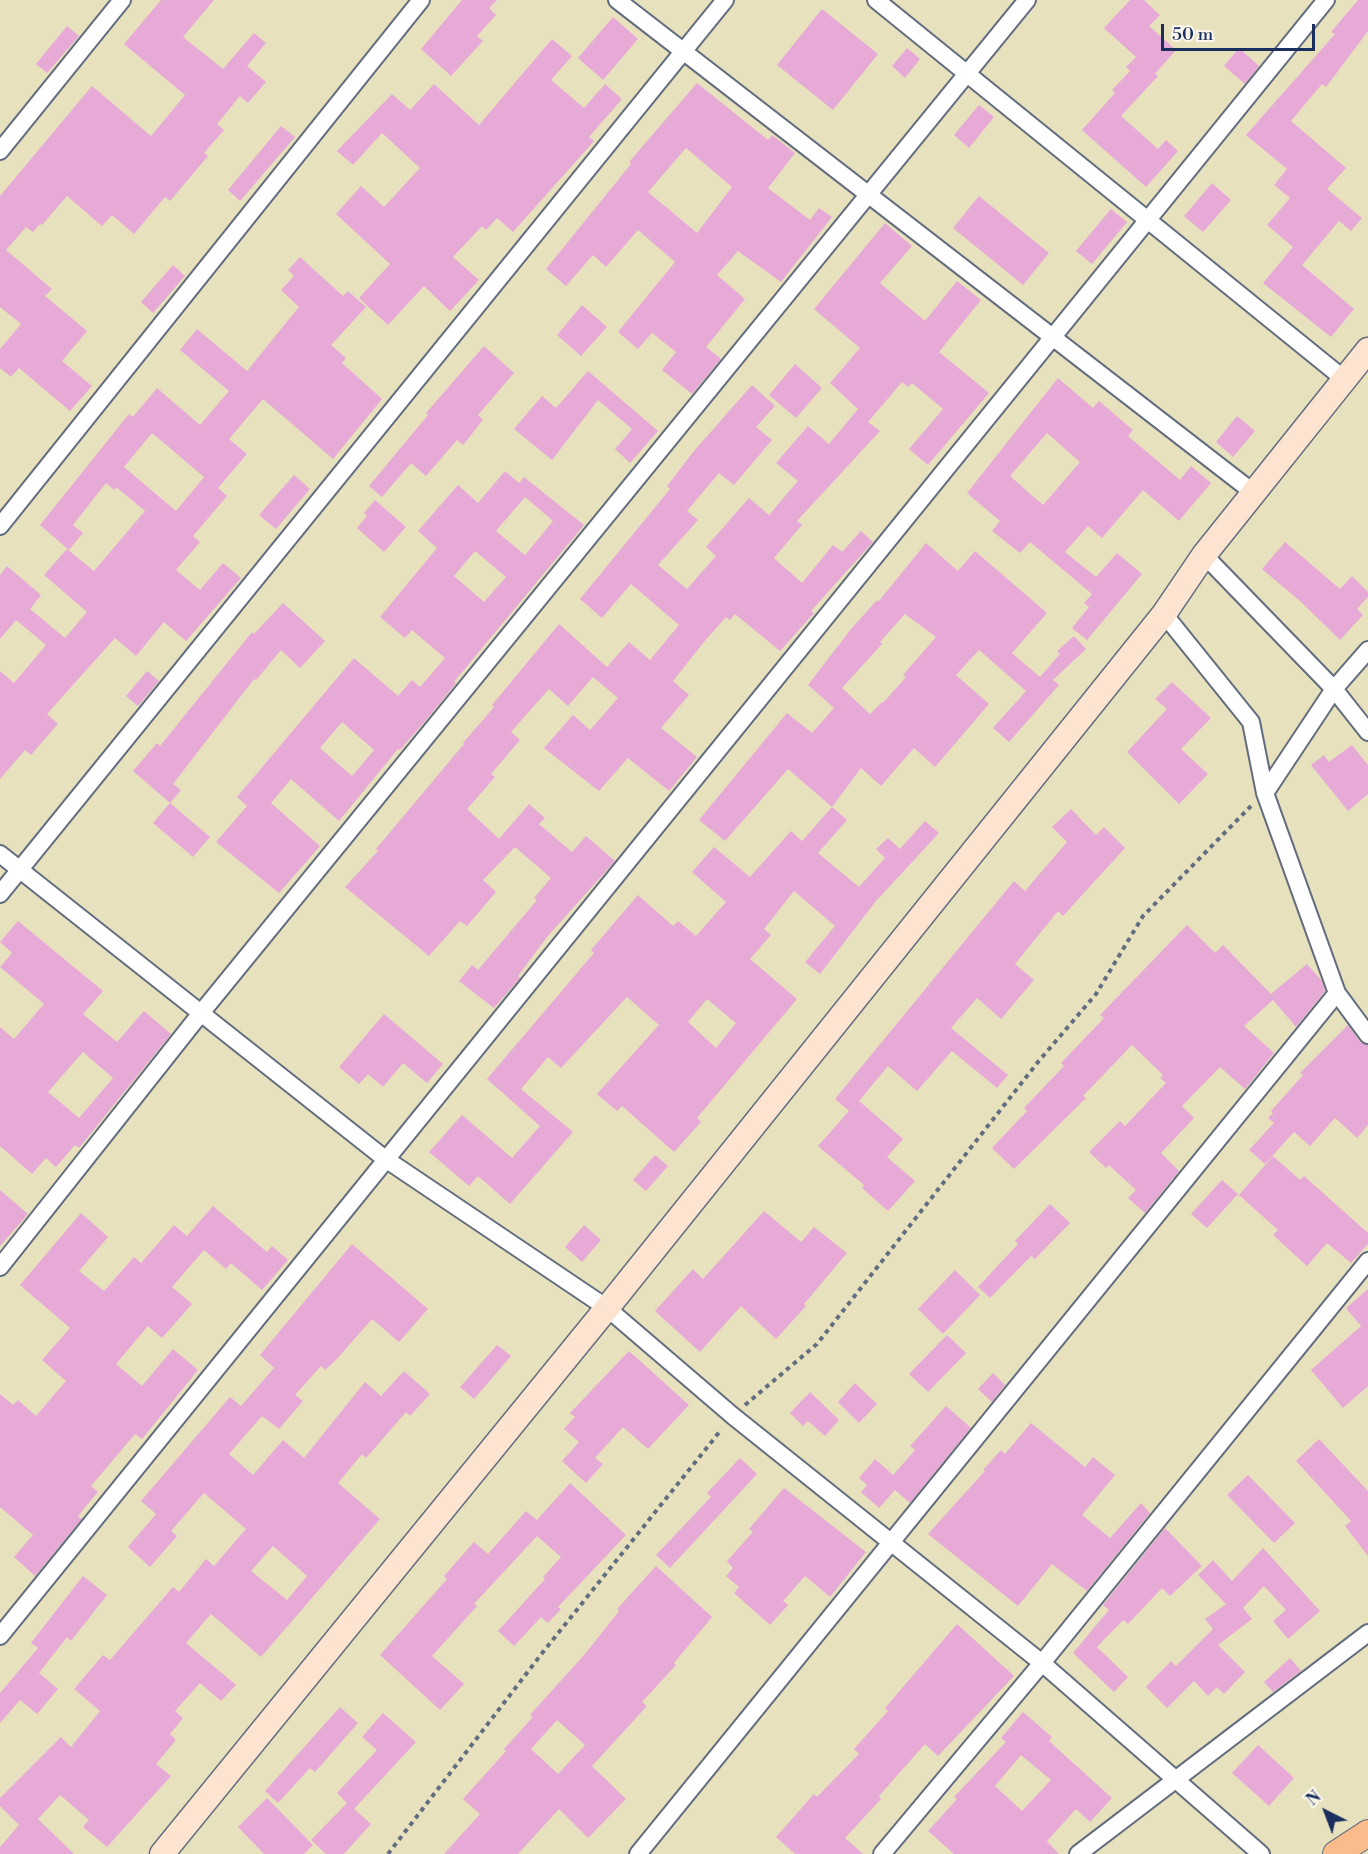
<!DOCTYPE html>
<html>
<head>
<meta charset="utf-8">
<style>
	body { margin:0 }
	#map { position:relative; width:1368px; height:1854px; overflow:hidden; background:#e7e1bd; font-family:"Libre Bodoni",serif }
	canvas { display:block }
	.north { position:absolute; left:1296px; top:1782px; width:60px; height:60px; -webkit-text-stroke:4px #fbf7ec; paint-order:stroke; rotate:318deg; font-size:16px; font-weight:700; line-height:24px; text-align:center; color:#1b2f5e }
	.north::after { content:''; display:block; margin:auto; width:21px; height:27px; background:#1b2f5e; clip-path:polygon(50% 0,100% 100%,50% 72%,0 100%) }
	.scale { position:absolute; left:1161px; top:24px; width:154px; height:27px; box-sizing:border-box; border:3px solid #1b2f5e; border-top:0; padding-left:8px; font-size:18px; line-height:21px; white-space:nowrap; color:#1b2f5e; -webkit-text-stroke:4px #fbf7ec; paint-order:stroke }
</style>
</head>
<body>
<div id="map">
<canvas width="1368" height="1854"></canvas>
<div class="north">N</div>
<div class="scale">50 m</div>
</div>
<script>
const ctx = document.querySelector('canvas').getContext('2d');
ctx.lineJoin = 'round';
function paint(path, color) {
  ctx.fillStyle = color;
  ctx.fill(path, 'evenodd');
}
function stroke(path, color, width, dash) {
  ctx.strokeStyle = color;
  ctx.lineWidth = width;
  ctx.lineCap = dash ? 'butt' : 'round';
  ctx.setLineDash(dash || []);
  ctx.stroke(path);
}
const building = new Path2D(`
	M161,0H214L183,37L223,69L254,33L266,43L247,66L266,82L248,103L240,96L217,124L224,130L204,153L208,156L170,201L165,197L134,234L112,215L102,226L67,196L42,225L40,224L33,232L26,227L6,250L52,289L45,296L87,331L62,361L92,386L70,411L19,368L11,377L0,368V349L21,324L0,307V196L92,86L151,136L185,95L124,44Z
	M462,0H497L489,8L496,15L477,36L483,41L451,76L421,49Z
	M1130,0H1144L1160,15L1149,26L1176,50L1155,74L1158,76L1121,116L1158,149L1166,140L1178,151L1146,187L1082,130L1115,93L1112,90L1130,71L1126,67L1136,57L1104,28Z
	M1358,0H1368V31L1326,87L1322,84L1291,121L1346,168L1327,189L1362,218L1351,231L1339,221L1302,265L1354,309L1331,337L1263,283L1293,247L1267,225L1290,198L1274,185L1287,169L1246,135L1335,34L1331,32Z
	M822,9L878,54L833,110L777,65Z
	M613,17L638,39L603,80L578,58Z
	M67,26L79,36L47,73L36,64Z
	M552,39L572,56L551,80L584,108L605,84L622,99L589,137L594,141L513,232L497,218L486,230L482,226L453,257L479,280L450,311L424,286L388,325L359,298L390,264L336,214L361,186L384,207L420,168L382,133L353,165L337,151L392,94L410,110L434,84L479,125Z
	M907,48L920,59L905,78L892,66Z
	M1239,48L1259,66L1245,84L1224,66Z
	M697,83L768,140L772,135L795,153L768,188L810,220L819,208L832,217L781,282L738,251L717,275L745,299L706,347L721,359L692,394L662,370L676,352L652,333L638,349L618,332L675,262L638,230L606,267L593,255L566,286L546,269L631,164L629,162ZM686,148L732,187L697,233L648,192Z
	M979,105L994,117L969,148L954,135Z
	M281,126L295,137L240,201L228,190Z
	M1212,183L1231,200L1203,232L1184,216Z
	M979,196L1049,253L1023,285L953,228Z
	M1111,209L1127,222L1092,264L1076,251Z
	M885,223L912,246L880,283L925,321L957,281L981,300L939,352L989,393L928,465L909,449L943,409L912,383L908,387L902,382L868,422L880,431L797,521L802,525L774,558L802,583L833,545L842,552L861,531L873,542L811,611L814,613L780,651L735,614L730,620L726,617L703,643L673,681L689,695L661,728L697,757L669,791L628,758L599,791L544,748L573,715L590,730L618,698L593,677L568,706L549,689L511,732L520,740L491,774L495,777L467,809L499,839L529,804L545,818L539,824L572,852L586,836L615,861L547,937L518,976L520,978L494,1008L459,981L472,965L478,970L537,900L534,898L551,878L515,847L483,880L496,892L467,926L460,921L429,956L345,887L378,851L376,849L464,744L463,743L494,707L492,705L559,624L607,667L629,642L650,660L679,625L631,584L602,618L580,599L670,489L667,486L694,451L752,385L775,406L756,427L772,440L734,485L719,473L687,511L698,520L658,565L687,589L716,556L706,547L749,498L769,515L798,481L776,463L808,426L829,444L858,409L830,383L860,348L814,309Z
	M300,257L343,296L348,291L366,307L331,345L346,358L342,363L382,399L333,459L263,399L229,439L247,454L218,488L227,496L193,536L200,542L176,570L200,590L223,563L241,578L186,641L164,622L136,656L115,638L47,714L58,724L31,755L25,750L0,779V671L14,683L46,645L16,620L0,639V575L7,566L41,595L30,609L65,638L87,612L44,575L67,549L94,571L145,511L116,487L114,490L106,483L73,525L83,533L69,550L40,525L129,414L133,417L157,388L200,425L229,391L180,350L197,329L247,371L299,307L281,290L294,276L288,270ZM152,433L204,477L176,511L124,467Z
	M173,265L185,276L153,313L141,302Z
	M582,305L607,327L581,356L557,335Z
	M484,346L514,373L478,415L483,420L463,445L457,440L426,476L411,463L382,497L369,486L428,415L426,413Z
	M795,364L822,388L796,418L769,395Z
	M588,371L658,431L630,463L615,449L632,429L598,400L552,460L514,429L542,396L556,408Z
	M1058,378L1093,408L1099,401L1133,430L1128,436L1180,480L1191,466L1211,483L1179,521L1143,490L1102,538L1088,526L1065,552L1096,577L1117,553L1142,574L1087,640L1072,628L1089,607L1084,603L1092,594L1030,542L1020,553L992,531L1000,521L967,493ZM1047,433L1080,462L1043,505L1010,476Z
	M1237,416L1255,431L1233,457L1216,442Z
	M505,471L519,483L524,477L584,525L454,682L456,683L426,720L400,750L398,749L339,821L291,779L271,803L320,846L279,893L216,842L247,806L237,797L354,658L398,696L412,680L420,687L445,658L412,630L405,638L380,617L437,548L418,531L458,485L478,503ZM525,497L553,521L525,555L496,531ZM475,551L506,577L484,602L454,576ZM342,722L374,750L352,776L320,748Z
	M294,475L310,489L276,529L259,515Z
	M375,500L406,527L384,552L357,528L367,516L364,513Z
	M1285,542L1340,589L1352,576L1368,592V597L1357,609L1363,615L1340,640L1300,601L1262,569Z
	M926,543L958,571L975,551L1047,613L1012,653L1040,677L1060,654L1057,651L1074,636L1086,649L1053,680L1059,685L1009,742L993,728L1026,691L979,650L956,675L989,704L935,767L914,748L881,786L861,768L832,807L788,769L725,841L699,820L787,713L812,733L834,708L808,685L851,629L877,600L878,602ZM905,614L936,637L903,675L906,677L883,703L882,702L870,714L842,688L882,644L880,642Z
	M283,603L325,641L300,668L281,650L256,680L254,679L173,784L181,790L170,803L133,771L157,743L160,746L252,632L254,634Z
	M147,671L159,681L138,706L126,696Z
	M1172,682L1211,718L1181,749L1208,774L1179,804L1127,752L1167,709L1155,699Z
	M1352,745L1368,765V794L1348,811L1311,765L1324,755L1329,762Z
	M170,803L210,837L193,857L153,823Z
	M832,807L847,820L818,853L859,887L885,858L876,849L888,838L900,849L925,821L939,833L876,901L820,974L805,962L835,926L794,891L764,929L771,935L750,959L797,999L697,1118L701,1122L674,1152L622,1106L617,1111L597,1094L659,1025L627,997L561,1068L548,1057L521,1089L573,1132L510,1204L478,1176L469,1186L429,1152L462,1115L512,1158L540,1126L487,1079L594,953L591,950L638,895L673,926L678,921L696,936L726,902L692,872L714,847L750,877L791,831L802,841ZM707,999L736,1023L716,1048L688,1022Z
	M1071,809L1096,835L1104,827L1125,848L1063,916L1058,911L1015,964L1034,980L1001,1019L977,998L951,1028L1008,1075L997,1088L952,1051L917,1091L888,1066L859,1101L903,1139L887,1157L915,1181L888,1211L862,1188L864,1185L818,1146L849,1111L835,1099L1014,881L1025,891L1067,842L1052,827Z
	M18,921L103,991L83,1014L117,1042L144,1011L171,1034L79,1148L75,1145L56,1167L46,1158L32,1174L0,1146V1027L14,1039L44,1004L0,967L12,953L0,942ZM83,1052L113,1078L79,1118L48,1092Z
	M1187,925L1215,953L1223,945L1271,994L1307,964L1322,981L1325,991L1296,1027L1273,1000L1244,1026L1274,1053L1245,1089L1220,1067L1182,1106L1194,1118L1161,1153L1179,1171L1145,1213L1128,1198L1136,1190L1109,1165L1106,1168L1089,1152L1120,1121L1125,1126L1166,1083L1160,1078L1163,1075L1132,1045L1083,1096L1086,1098L1014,1169L992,1148L1027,1111L1024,1108L1064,1066L1061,1063L1104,1018L1100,1015Z
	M384,1014L443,1064L427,1083L403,1063L383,1087L368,1074L359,1084L339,1067Z
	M1348,1025L1360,1042L1368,1045V1125L1357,1138L1335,1118L1310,1146L1294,1132L1265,1164L1249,1150L1274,1123L1268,1118L1273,1113L1271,1111L1303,1075L1300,1073Z
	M655,1155L668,1166L646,1191L633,1180Z
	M1273,1156L1300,1180L1304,1176L1368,1233V1244L1351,1263L1327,1243L1307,1266L1273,1235L1278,1230L1239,1195Z
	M1222,1180L1238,1194L1207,1228L1191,1214Z
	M0,1190L28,1214L0,1246Z
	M1050,1204L1070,1223L1035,1259L1031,1256L990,1298L978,1287L1018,1244L1015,1241Z
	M213,1206L267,1252L272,1246L288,1260L262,1290L231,1263L226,1269L204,1250L172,1287L192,1304L162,1338L148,1326L116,1364L142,1386L173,1349L198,1370L142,1439L135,1434L91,1486L98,1492L78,1516L82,1519L35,1576L14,1557L33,1535L0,1507V1394L13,1405L18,1400L36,1416L66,1381L42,1360L70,1328L20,1285L81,1213L108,1237L79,1271L104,1291L134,1257L141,1263L174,1225L187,1236Z
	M764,1211L801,1242L814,1227L847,1253L804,1304L806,1306L776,1339L741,1306L700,1352L655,1311L693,1269L703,1279Z
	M584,1225L601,1240L582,1262L565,1247Z
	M352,1244L428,1309L399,1342L372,1319L335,1361L325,1370L321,1366L295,1395L303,1401L279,1429L262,1416L229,1454L253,1475L283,1440L304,1458L365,1382L381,1396L404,1371L430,1394L410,1416L406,1412L366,1458L362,1454L338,1483L380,1519L261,1657L211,1614L186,1643L236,1685L221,1701L200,1683L175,1711L183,1718L170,1734L176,1740L156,1764L171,1776L107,1847L83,1827L89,1820L60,1795L38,1819L74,1854H0V1847L19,1825L0,1806V1798L61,1737L71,1747L100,1711L74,1689L103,1655L110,1660L173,1587L179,1592L206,1559L214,1566L246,1529L204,1493L171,1531L177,1536L150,1567L128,1547L156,1514L141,1501L230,1397L241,1406L274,1368L260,1355ZM273,1546L307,1576L287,1600L251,1571Z
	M955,1270L980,1295L943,1334L918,1309Z
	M1368,1289V1386L1343,1408L1311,1370L1361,1326L1346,1308Z
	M947,1335L966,1353L928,1392L909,1374Z
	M497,1345L511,1356L474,1399L460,1387Z
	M629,1351L689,1405L648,1449L623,1427L595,1458L603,1464L586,1483L562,1461L579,1442L564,1429L575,1417L570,1413Z
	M993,1373L1005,1385L992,1402L978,1389Z
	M855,1383L877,1404L859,1423L838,1402Z
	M810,1392L839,1420L825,1436L808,1421L803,1426L790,1413Z
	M946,1406L971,1428L910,1503L895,1490L879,1508L861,1492L867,1485L859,1478L875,1459L893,1475L915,1450L910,1446Z
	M1031,1423L1085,1467L1093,1457L1115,1475L1082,1515L1110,1538L1141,1503L1150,1513L1087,1591L1052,1564L1018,1606L928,1534L985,1471L983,1470L1001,1450L1005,1454Z
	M1319,1439L1368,1491V1556L1345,1526L1351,1521L1296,1461Z
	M740,1458L757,1474L670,1568L656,1555L711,1497L707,1493Z
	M1248,1475L1295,1523L1274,1543L1227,1495Z
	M570,1483L626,1535L558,1607L561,1609L548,1623L541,1617L514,1646L498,1631L545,1579L543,1577L561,1557L537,1536L474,1604L477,1606L432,1656L464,1684L440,1710L380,1655L447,1579L444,1576L474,1542L488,1554L526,1511L537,1520Z
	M784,1488L866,1552L830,1597L805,1576L783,1601L788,1605L770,1625L734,1593L739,1587L726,1576L733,1568L727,1561L753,1532L749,1529Z
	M1165,1528L1202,1566L1170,1596L1162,1588L1128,1624L1123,1620L1097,1647L1128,1677L1114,1692L1073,1653L1109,1610L1103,1605Z
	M1263,1548L1320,1611L1288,1639L1273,1621L1286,1610L1264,1586L1243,1608L1252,1619L1218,1645L1245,1672L1224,1694L1217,1687L1208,1696L1194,1681L1167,1708L1146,1687L1171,1661L1176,1666L1213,1629L1205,1619L1226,1604L1198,1575L1213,1560L1232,1581Z
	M656,1566L712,1617L674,1663L676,1665L642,1702L647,1706L592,1766L626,1799L588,1838L559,1809L518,1854H444L480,1814L463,1799L506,1751L504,1749L533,1717L530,1715L585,1654L619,1611L617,1609ZM557,1720L585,1745L558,1774L531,1749Z
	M83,1576L107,1595L71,1641L67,1637L39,1673L58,1689L37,1714L20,1700L0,1723V1693L38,1648L31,1643Z
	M957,1624L1014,1676L938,1756L925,1744L879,1796L881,1799L845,1838L863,1854H795L776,1837L814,1794L817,1797L859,1754L854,1749L888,1711L885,1708Z
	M1290,1658L1301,1671L1273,1692L1264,1682Z
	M340,1707L358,1723L315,1772L310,1768L278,1803L265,1791Z
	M1023,1712L1052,1737L1049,1741L1112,1798L1090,1822L1076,1809L1047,1841L1059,1854H954L928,1831L957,1799L954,1797L1006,1742L1001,1738ZM1021,1755L1051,1780L1022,1811L995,1786Z
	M383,1713L416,1742L354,1809L371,1824L344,1854H326L311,1840L347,1803L337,1793L377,1750L362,1737Z
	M1258,1745L1294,1778L1269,1806L1232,1773Z
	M267,1798L313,1845L304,1854H264L238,1827Z`);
const path = new Path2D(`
	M745,1405L817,1344L1038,1062L1096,994L1143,916L1251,806
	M388,1854L543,1652L721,1430`);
const street = new Path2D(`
	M617,0L1254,493
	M876,0L1344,379
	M0,151L122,0
	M0,526L421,0
	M1204,555L1334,689L1368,732
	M1164,614L1251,722L1265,793L1337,993L1368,1035
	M1265,793L1334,689L1368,650
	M0,854L384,1158L607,1308L733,1416L1042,1663L1261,1854
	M0,894L725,0
	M0,1267L201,1013L1027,0
	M0,1636L1326,0
	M638,1854L1337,993
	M882,1854L1042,1663L1368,1261
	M1078,1854L1368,1633`);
const secondary = new Path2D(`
	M162,1854L607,1308L1164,614L1204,555L1368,350`);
const primary = new Path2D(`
	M1336,1854L1368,1833`);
paint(building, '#e7aad7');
stroke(street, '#626d7f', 20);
stroke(secondary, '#626d7f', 27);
stroke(primary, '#626d7f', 28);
stroke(path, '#626d7f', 4, [4.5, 4.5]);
stroke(street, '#fff', 16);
stroke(secondary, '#fde4d1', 24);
stroke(primary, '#fabc8b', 26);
</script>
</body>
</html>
